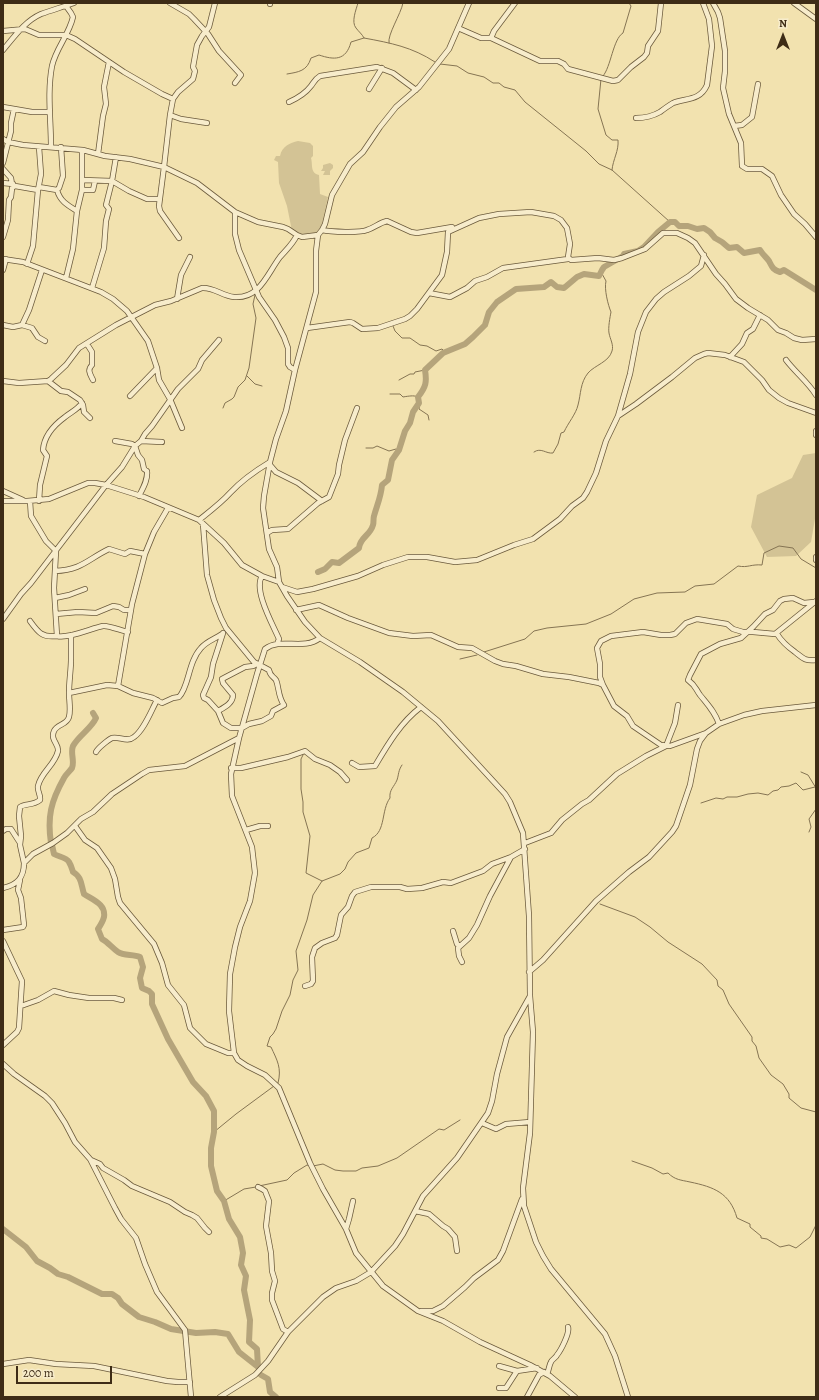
<!DOCTYPE html>
<html>
<head>
<meta charset="utf-8">
<style>
	body { margin:0 }
	#map { position:relative; width:819px; height:1400px; overflow:hidden; background:#f2e2af; font-family:Alegreya,serif }
	canvas { display:block }
	.frame { position:absolute; inset:0; border:4px solid #3e2c16; pointer-events:none }
	.north { position:absolute; left:763px; top:16px; width:40px; height:40px; -webkit-text-stroke:3px #f7eccb; paint-order:stroke; rotate:0deg; font-size:11px; font-weight:700; line-height:16px; text-align:center; color:#3e2c16 }
	.north::after { content:''; display:block; margin:auto; width:14px; height:18px; background:#3e2c16; clip-path:polygon(50% 0,100% 100%,50% 72%,0 100%) }
	.scale { position:absolute; left:16px; top:1366px; width:96px; height:18px; box-sizing:border-box; border:2px solid #3e2c16; border-top:0; padding-left:5px; font-size:12px; line-height:14px; white-space:nowrap; color:#3e2c16; -webkit-text-stroke:3px #f7eccb; paint-order:stroke }
</style>
</head>
<body>
<div id="map">
<canvas width="819" height="1400"></canvas>
<div class="frame"></div>
<div class="north">N</div>
<div class="scale">200 m</div>
</div>
<script>
const ctx = document.querySelector('canvas').getContext('2d');
ctx.lineJoin = 'round';
function paint(path, color) {
  ctx.fillStyle = color;
  ctx.fill(path, 'evenodd');
}
function stroke(path, color, width, dash) {
  ctx.strokeStyle = color;
  ctx.lineWidth = width;
  ctx.lineCap = dash ? 'butt' : 'round';
  ctx.setLineDash(dash || []);
  ctx.stroke(path);
}
const green = new Path2D(`
	M298,141L310,143L313,146V156L311,158C313,165 310,173 319,175L320,194L328,197L321,228L318,234C308,236 301,236 292,231L287,206L279,183L278,162L274,160L276,156H280C282,146 290,143 298,141Z
	M330,163L333,165V168L330,171V175H323L325,171H321L323,168V165Z
	M816,453V513L811,542L796,556L767,557L751,527L757,495L792,478L803,455Z`);
const stream = new Path2D(`
	M358,3C356,10 351,22 356,28C359,32 362,34 364,38C391,43 412,47 435,62
	M389,43C387,35 401,14 403,3
	M440,64L457,66L468,73L484,77L493,83H499L504,87L515,90L525,102L586,151L599,164L612,170L670,222
	M287,74C299,72 307,71 311,58L319,55C334,60 346,61 351,42L364,38
	M603,76C611,67 613,39 623,33L631,6L629,3
	M601,79L598,109L606,135L612,140H618C619,151 613,159 612,170
	M393,326L395,331L402,338H410L420,345L427,346L436,351L442,349L444,351L443,353
	M247,376L255,384L262,386
	M399,380L410,374H414L415,372L425,370
	M390,394H400L403,397C415,395 422,394 419,409L428,415L429,420
	M223,408L225,403L232,399L234,397L238,387L245,380L249,368L256,318L253,304L255,295
	M366,448H373L377,446L389,451L396,449L399,450
	M534,452C541,447 546,454 553,453L558,444L561,433L564,432C568,423 576,414 578,405C581,394 580,383 588,373C595,365 609,362 612,351C614,345 610,339 609,333C608,328 610,317 611,312C608,305 604,289 606,281L601,272
	M484,652L525,639L534,631L547,628L586,624L611,614L634,599L657,593L685,592L695,586L714,584L738,566C748,568 751,564 762,565L764,553L779,546L793,548L801,559L816,568
	M460,659L477,655
	M303,755L301,759V789L303,802V812L310,836L306,873L322,881
	M801,772L808,775L816,788
	M701,803L716,798L723,799L727,797H737L748,794L758,793L768,795L773,791L778,790L781,787L789,786L796,783L803,790L815,787
	M809,832L811,827L809,819L816,809
	M600,904L635,917L650,927L668,942L702,964L717,980L718,986L723,990L729,1004L752,1037V1041L756,1046L759,1058L771,1075L783,1084L789,1094V1098L801,1108L816,1112
	M278,1083C282,1068 277,1060 271,1047L267,1046L270,1037L273,1034L276,1029L282,1011L290,995L293,980L298,970L296,951L307,920L313,895L322,881L340,874L345,869L348,862L356,853L369,848L372,838C386,831 381,810 390,798C389,790 394,787 397,780C399,774 398,771 402,765
	M214,1132L236,1114L274,1086
	M632,1161L652,1168L663,1174L668,1173C675,1180 681,1180 690,1182C714,1187 730,1193 737,1218L750,1224V1227L761,1236V1238L767,1239L780,1247L789,1245L796,1248L810,1237L816,1225
	M313,1166L323,1164L335,1170L343,1171H356L362,1168L378,1166L397,1158L439,1129L444,1130L460,1120
	M259,1186L287,1180L294,1173L307,1165L310,1166
	M224,1201L244,1189L256,1187`);
const river = new Path2D(`
	M318,572L325,569L332,562L339,563L359,548C360,537 370,536 373,525C374,522 373,519 374,516C377,505 381,497 382,485L388,480L392,460L399,450L405,431L410,423L413,412L419,403L418,397C426,387 427,382 425,370L443,353L465,344L473,337L485,325L489,312L497,302L516,289L544,287L551,282L557,287L564,288L577,277L584,274L599,276L602,270L604,267L623,256L624,254L638,251L644,247L658,232L670,222H675L679,226H688L697,229L704,228L710,232L715,238L722,242L729,248L737,247L744,253L760,250C763,255 767,258 769,261C772,267 773,270 780,272L784,270L816,290
	M51,843C47,817 51,801 64,778C66,774 70,771 72,768C75,761 70,753 73,746C79,735 91,729 96,718L93,713
	M52,845L54,854C59,857 66,857 69,862C71,865 72,869 73,872C82,877 81,885 84,894C93,900 106,904 104,917C103,921 100,926 98,929L102,939C108,942 112,948 118,952C124,956 133,954 140,957L143,967L140,978L142,988L149,991L152,994V1004L168,1039L193,1082L206,1096L214,1111V1132L211,1148V1166L217,1191L224,1201L229,1219L240,1237L243,1253L241,1265L246,1276L244,1290L250,1320L249,1342L257,1349L258,1367
	M3,1229L26,1247L37,1261L50,1268L58,1274L68,1277L102,1294H112L118,1298L122,1304L139,1317L155,1322L171,1329L196,1333L215,1332L228,1334L239,1352L258,1367
	M261,1375L268,1379L270,1392L276,1397`);
const minor = new Path2D(`
	M170,3L189,14L194,19L208,34L219,51L241,75L235,83
	M469,3L449,49L419,87L396,107L380,127L363,152L350,164L332,195L325,224L322,230L318,235L316,251V292L295,370L286,411L276,439L270,462L264,496L263,508L269,549L277,567L279,582L287,596L305,622L320,638L360,662L403,692L438,721L505,794L510,802L523,833L529,916L530,996L533,1032L530,1133L523,1188L524,1206L536,1242L543,1256L551,1269L605,1334L615,1356L628,1397
	M713,3L718,12L720,18L725,51V71L723,88L729,114L741,143L742,166L747,169H762L772,176L781,195L794,214L805,224L816,237
	M794,3L816,19
	M270,4V3
	M458,28L481,38H491L540,61H558L564,64L568,69L613,81L618,80L631,67L644,57L647,53L648,46L658,31L661,3
	M3,31L25,29L39,35H66L75,39L124,72L162,94L173,99
	M491,38L494,31L515,3
	M3,50C14,37 25,21 41,14C52,10 63,7 74,3
	M369,89L382,68
	M289,102C298,98 305,94 311,86C314,82 315,79 320,76L377,67L393,73L416,90
	M3,107L32,112H49
	M170,115L181,119L207,123
	M636,118C644,118 653,116 660,112C664,109 668,106 673,103C686,98 700,101 707,85L712,46L709,19L703,3
	M734,126L742,125L752,117L758,84
	M3,139L8,142L23,145L83,150L105,156L130,159L164,167L197,183L235,212L258,222L283,227L288,229L297,235L302,237L318,235
	M51,147C51,120 47,93 52,66C56,48 69,35 73,17L71,13L66,6
	M98,154L103,116L106,104L104,87L109,62
	M3,163L11,131V123L14,109
	M3,169L11,178L12,184
	M83,180L112,181L129,191L147,199H160
	M3,183L13,184
	M39,187L57,190L59,188L63,176L61,147
	M57,190C60,201 67,205 77,211
	M82,190H93L95,181
	M235,212V234L239,250L259,297L275,320L284,337L288,348V364L290,367L295,370
	M322,230C331,232 360,233 367,230C374,228 379,223 387,221L411,232L417,233L452,227
	M3,237L8,220L9,200L11,197L12,188L15,186L38,190
	M179,238L160,211L159,206L164,167L170,115L173,99L178,92L193,79L195,71L193,67L197,45L202,36L209,27L215,3
	M3,259L23,262L101,292L113,299L127,311L148,341L157,368L159,380L170,399L182,428
	M27,264L33,246L38,190L41,174L39,147
	M3,270L6,259
	M66,278L73,249L77,211L82,190V150
	M92,288L104,248L106,221L109,209L106,205L112,181L116,157
	M429,293L450,297L467,288L475,281L487,277L503,268L568,259
	M177,299L181,275L190,257
	M3,325L13,327L22,325L29,310L42,270
	M22,325L32,328L38,337L45,341
	M307,328L350,322L353,323L362,329L378,328L405,319L410,316L417,309L442,275L447,252L448,232L479,218L499,214L531,212L554,216L561,220L567,228L570,244L568,257L571,260L598,258L614,260L622,258L645,249L663,233H677L688,238L695,243L716,274L725,284L736,299L748,308L768,320L778,330L786,333L794,338L802,340L816,339
	M87,344L92,352V365C87,370 90,374 93,380
	M730,357L742,344L747,333L753,329L760,315
	M786,360C795,372 808,382 816,395
	M3,381L19,383L48,381L51,379L66,365L79,348L116,325L155,305L171,301L202,288C214,287 222,296 234,297C260,299 267,274 280,257C286,250 293,244 297,235
	M48,381L61,391L68,392L80,400L83,405L84,412L90,418
	M130,396L157,368
	M618,416L630,374L638,332L646,312L656,299L664,292L689,276L701,266L704,255
	M816,431V435
	M115,441L132,444L135,446L138,455L142,460L144,469L147,471C148,480 143,488 139,496
	M141,441L162,442
	M270,465L276,472L298,483L322,501
	M3,491L23,500
	M3,501H27L49,499L88,483H95L106,485L144,497L199,520L224,543L242,565L262,576L279,582
	M30,501L31,516L46,541L56,551
	M39,501L40,485L47,456L43,450C44,436 54,425 65,417C71,412 77,410 82,403
	M199,520C209,512 221,503 230,493C242,480 255,471 270,462
	M203,524L207,575L214,600L221,618L226,628L254,662L269,670C270,676 273,676 276,680C279,687 278,697 284,705L273,711L271,716L262,721L249,724L242,728H231L223,723L218,711L208,700L204,698L203,695L211,677L213,664L223,633
	M267,533L272,530L288,529L318,503L329,497L338,474L339,465L345,440L357,408
	M56,551L54,588L57,636C68,639 92,628 103,626C108,625 122,631 128,632
	M816,557V560
	M55,571C82,570 88,559 109,549L125,554L130,551L145,554
	M262,576C253,590 273,625 279,639L277,644
	M282,587L297,592L313,589L358,576L383,565L408,557H427L455,562L477,560L514,545L533,539L560,519L572,506L583,498L587,492L596,473L606,441L618,416L636,404L672,377L695,358L704,354L708,353L725,355L744,362L762,380L769,390L779,398L788,403L816,413
	M55,598L69,595L85,589
	M296,610L319,605L348,618L389,633L413,636L431,635L458,647L472,648L495,661L503,664L516,666L543,674L569,677L599,683L603,685L614,706L627,716L633,726L661,745L670,746L706,733
	M56,614L78,612L96,613L113,606L119,607L124,610H131
	M3,619L21,594L31,583L106,485L122,467L135,446L141,441L145,434L152,426L178,389L198,369L202,360L219,340
	M30,621C38,632 42,638 57,636
	M777,634C782,642 788,647 795,652C804,659 805,661 816,660
	M320,638C303,651 281,637 265,649L257,674L239,738L231,774L232,796L252,847L255,873L250,901L240,927L235,947L230,974L229,1011L234,1053L238,1060L247,1066L265,1075L279,1088L310,1163L323,1189L346,1229L356,1253L383,1286L418,1311L443,1321L480,1342L530,1365L550,1376L575,1397
	M603,685L600,677V664L597,648L601,641L611,636L643,632L661,635H670L675,634L686,623L697,619L727,624L733,629L743,632H753L775,634L816,601
	M118,686L132,604L145,554L154,532L168,508
	M69,693L107,685L118,686L133,693L153,698L162,703L173,698L179,697C189,687 188,662 201,648C207,641 215,639 222,634
	M218,711C225,707 233,703 233,695L223,683L222,679L245,667L253,666L257,664
	M719,724C715,712 708,705 700,695C695,688 696,686 688,680L690,675L701,654L720,644L741,638L753,627L765,614L773,610L780,601L784,599L793,598L804,603L814,602
	M96,752C98,748 108,740 112,738C119,736 127,743 134,737C144,730 151,711 157,700
	M352,763L359,767L375,766C388,744 401,722 421,707
	M231,768H241L288,757L305,751L315,759L330,765L340,772L347,780
	M75,826L85,840L97,848L111,868L115,879L118,897L120,903L154,944L162,963L168,985L184,1005L190,1028L206,1044L228,1053H234
	M246,830L260,826H268
	M3,831L6,829H11L20,843
	M525,843L551,833L562,820L582,804L589,800L617,774L646,756L666,746L675,723L678,705
	M24,863L20,845L21,836L19,816L20,807C25,803 33,806 40,800C41,795 37,791 38,786C41,772 55,765 58,751C59,744 50,740 54,731C57,724 67,725 69,717C71,710 69,700 69,693C69,681 71,670 71,659C71,651 71,643 71,635
	M3,888C17,885 24,878 24,863L33,854L53,843L67,833L81,819L93,812L112,794L142,774L149,770L185,766L239,738
	M3,930L23,927L24,925L21,898L18,890L20,880
	M453,931L457,944L460,946
	M3,941L22,981L19,1028L17,1032L3,1045
	M462,962L459,956L458,948L469,938L477,925L490,896L511,857L525,849
	M529,972L543,960L596,901L629,872L649,857L672,832L676,826L690,785L697,749L700,741L706,733L719,724L744,715L762,711L816,705
	M305,986L311,984L313,981L312,957L315,948L322,943L335,938L337,935L341,915L348,907L352,896L355,892L371,887H400L407,889L422,888L443,882L451,883L483,871L492,864L511,857
	M21,1006L38,1000L54,991L69,995L89,998H114L122,1000
	M3,1064L14,1074L45,1096L52,1103L65,1123L75,1142L90,1159L115,1208L121,1219L136,1238L145,1264L157,1292L185,1330L191,1397
	M482,1123L496,1129L506,1124L530,1122
	M91,1160L100,1164L103,1168L124,1180L132,1186L170,1202L185,1212L192,1215L197,1218L205,1228L209,1232
	M258,1187L262,1189L265,1191L269,1201L266,1226L271,1253L272,1271L275,1281L272,1293V1300L283,1329L288,1332
	M415,1211L429,1214L443,1226L448,1229L455,1237L457,1251
	M346,1229L349,1219L353,1201
	M421,1311H433L443,1306L465,1287L474,1278L498,1260L503,1251L522,1199
	M3,1364L29,1360L56,1364L94,1366L167,1381L178,1382H190
	M499,1366L517,1371L537,1368
	M547,1374C549,1370 549,1365 551,1362C552,1359 556,1358 557,1355C561,1350 570,1333 568,1327
	M499,1388H506L517,1371
	M220,1397L255,1375L268,1361L288,1332L323,1297L336,1288L356,1281L371,1272L395,1246L403,1234L423,1196L457,1158L488,1113L492,1101L497,1074L507,1037L530,996
	M527,1397L539,1375L544,1372`);
paint(green, '#d3c395');
stroke(stream, '#857453', 1);
stroke(river, '#b5a47b', 6);
stroke(minor, '#6b5a3c', 6);
stroke(minor, '#f7eccb', 4.5);
</script>
</body>
</html>
